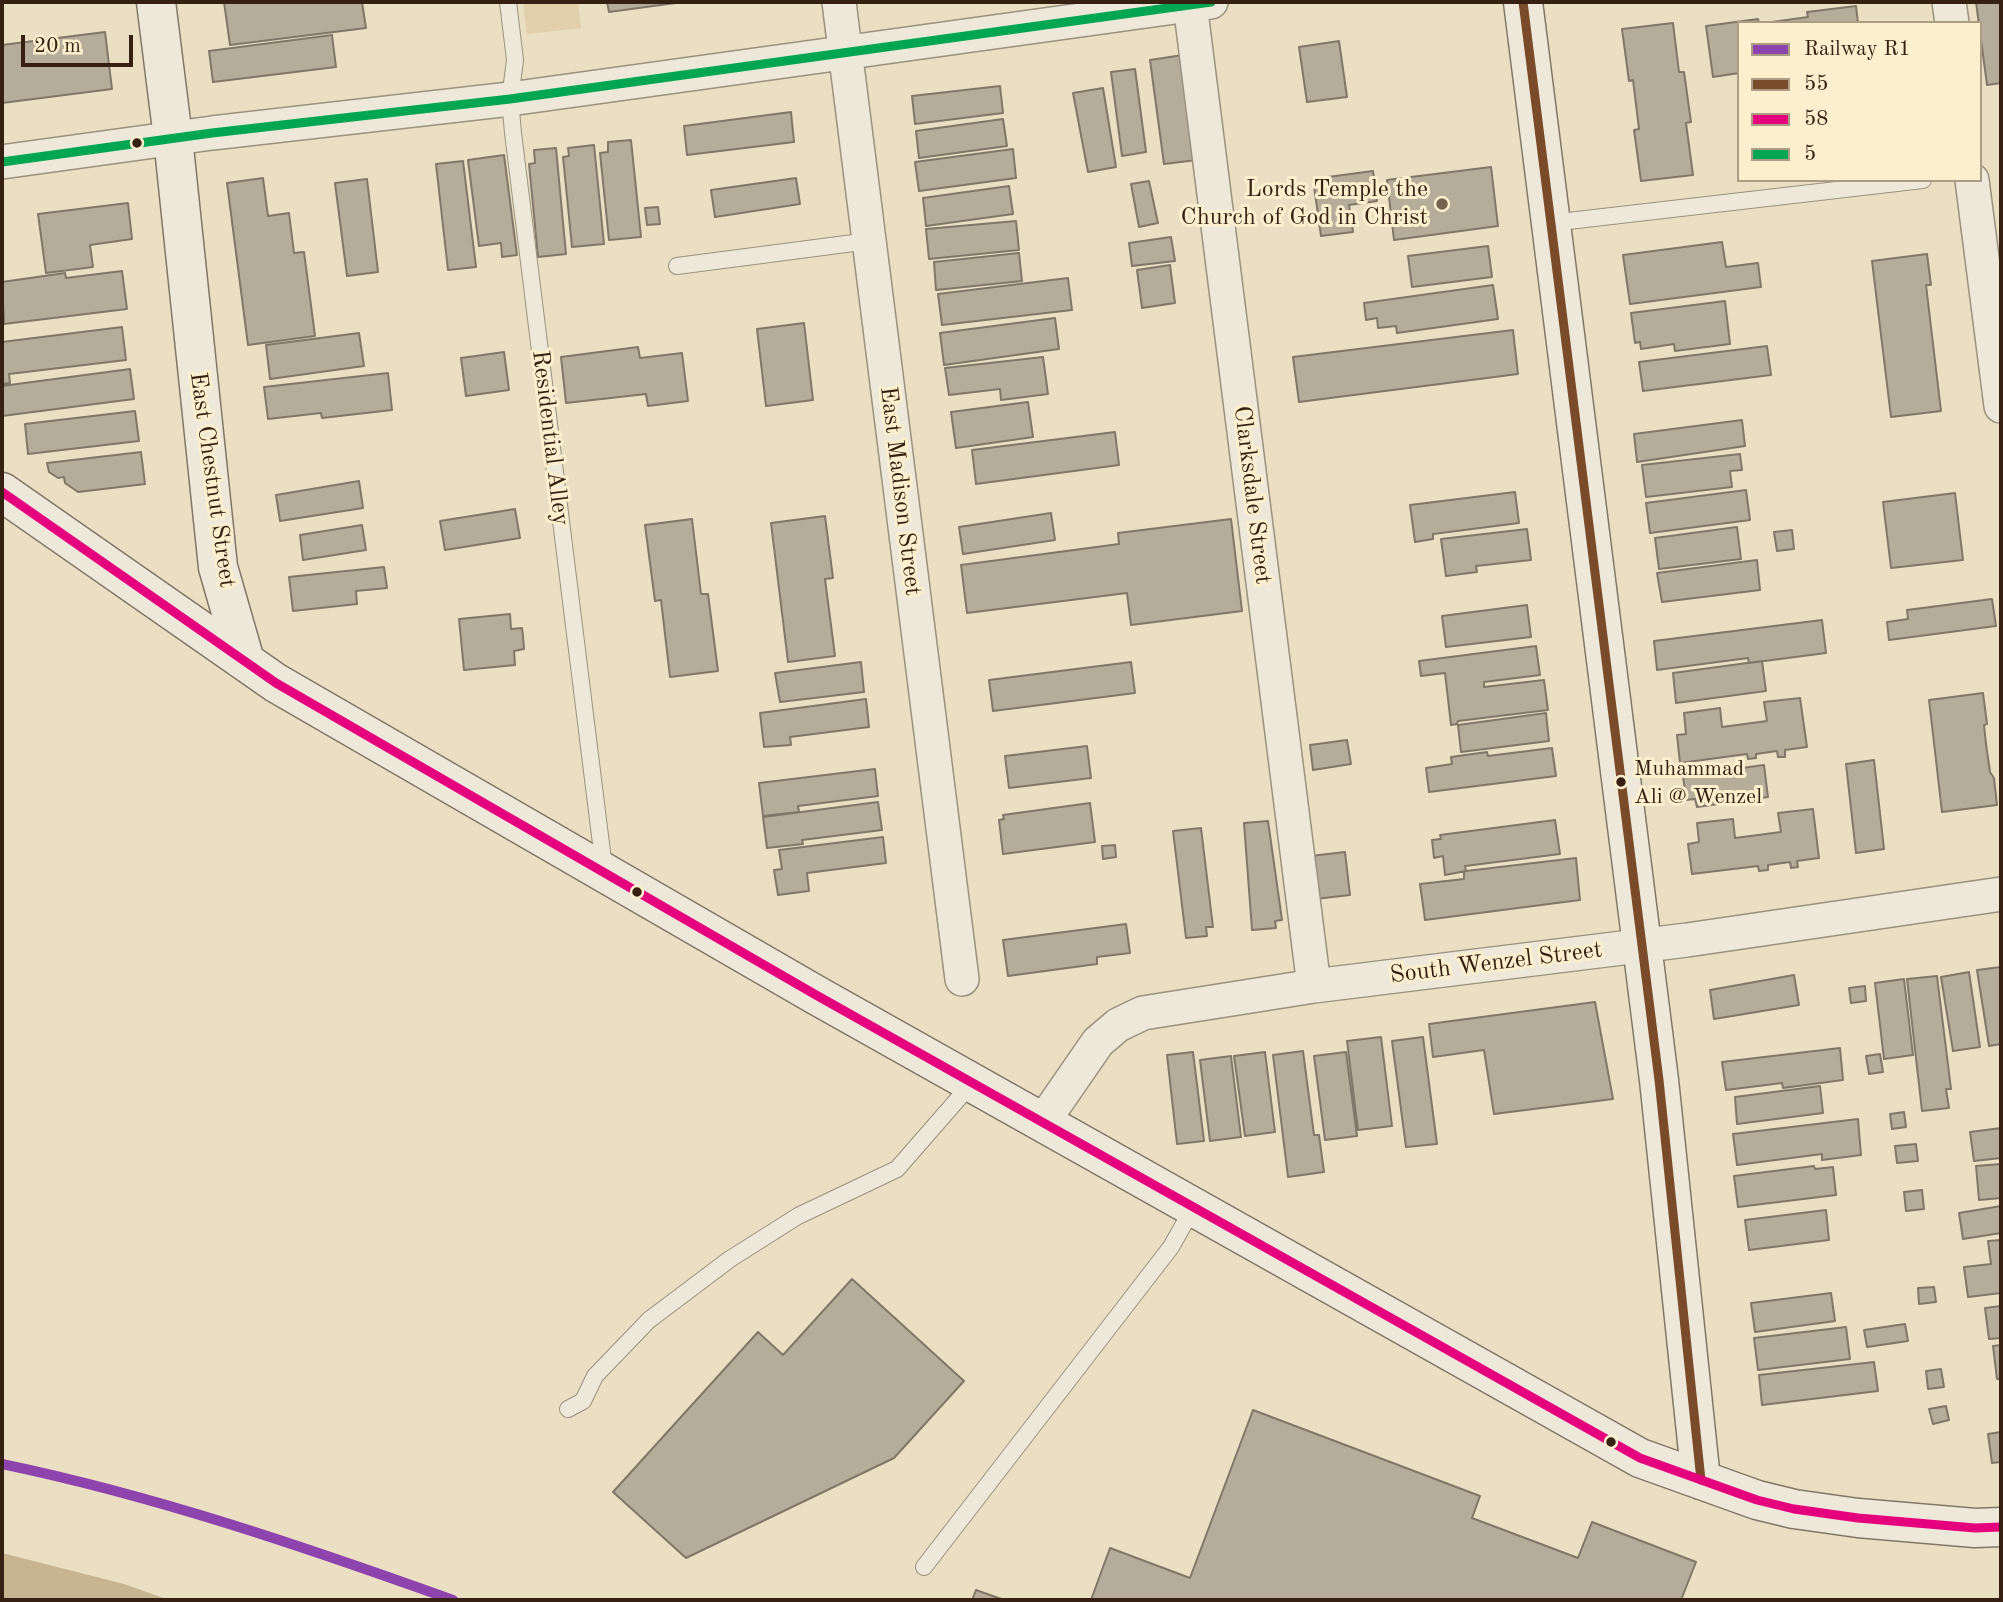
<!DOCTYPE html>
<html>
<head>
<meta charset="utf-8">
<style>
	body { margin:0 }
	#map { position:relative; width:2003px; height:1602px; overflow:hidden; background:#ebdfc3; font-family:"Old Standard TT",serif }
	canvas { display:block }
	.frame { position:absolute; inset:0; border:4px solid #352012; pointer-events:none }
	.legend { position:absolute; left:1737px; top:21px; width:245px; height:161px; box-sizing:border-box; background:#fcefce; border:2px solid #ac9c83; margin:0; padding:9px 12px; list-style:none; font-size:21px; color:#352012 }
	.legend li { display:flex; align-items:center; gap:14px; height:35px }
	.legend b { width:35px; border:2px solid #ac9c83 }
	.scale { position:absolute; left:21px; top:35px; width:112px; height:32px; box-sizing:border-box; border:4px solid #352012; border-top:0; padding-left:9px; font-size:21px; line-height:24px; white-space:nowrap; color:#352012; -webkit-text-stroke:5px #fcefce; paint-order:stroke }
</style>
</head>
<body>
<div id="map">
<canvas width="2003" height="1602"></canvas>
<div class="frame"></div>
<ul class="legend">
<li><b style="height:9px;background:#8e44ad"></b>Railway R1</li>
<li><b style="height:9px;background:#7a4b2a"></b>55</li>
<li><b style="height:9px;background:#e5007d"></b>58</li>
<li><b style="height:9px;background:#00a651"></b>5</li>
</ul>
<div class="scale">20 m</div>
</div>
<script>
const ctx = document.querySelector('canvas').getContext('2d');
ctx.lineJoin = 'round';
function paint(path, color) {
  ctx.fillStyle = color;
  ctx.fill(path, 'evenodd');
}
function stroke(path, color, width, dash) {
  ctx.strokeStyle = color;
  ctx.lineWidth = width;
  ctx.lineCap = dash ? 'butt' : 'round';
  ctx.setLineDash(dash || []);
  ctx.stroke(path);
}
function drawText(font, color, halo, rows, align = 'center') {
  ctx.font = font + ' "Old Standard TT",serif';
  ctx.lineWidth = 6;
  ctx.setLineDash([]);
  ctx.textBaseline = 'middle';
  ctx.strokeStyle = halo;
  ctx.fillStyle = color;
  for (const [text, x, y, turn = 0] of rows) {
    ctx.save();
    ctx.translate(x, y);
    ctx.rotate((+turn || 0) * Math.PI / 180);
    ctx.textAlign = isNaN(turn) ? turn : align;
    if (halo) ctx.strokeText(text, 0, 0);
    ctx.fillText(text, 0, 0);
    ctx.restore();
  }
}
const green = new Path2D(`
	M523,2H578L581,28L527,34Z`);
const water = new Path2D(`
	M2,1553L124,1584L169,1600H2Z`);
const building = new Path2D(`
	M224,2H362L366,28L230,45Z
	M607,2H683L609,12Z
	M1976,2H2001V83L1987,85Z
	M1856,6L1858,23H1765L1808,17L1807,12Z
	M1758,19L1759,23H1739V73L1713,77L1706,26Z
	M1673,23L1679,72H1684L1691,122L1686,123L1693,175L1641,181L1634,130L1639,129L1633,80L1629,81L1622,29Z
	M105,32L112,89L2,103V45Z
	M332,35L336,67L213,82L209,51Z
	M1339,41L1347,97L1307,102L1299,47Z
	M1183,55L1197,160L1164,164L1150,60Z
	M1135,69L1146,152L1122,156L1111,72Z
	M1000,86L1003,113L915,124L912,96Z
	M1103,88L1116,167L1088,172L1073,93Z
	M791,112L794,142L687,155L684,126Z
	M1003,119L1007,146L919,158L916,131Z
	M631,140L641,237L609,240L600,153L608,152V142Z
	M594,145L604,244L572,247L563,157L569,156L568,148Z
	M556,148L566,254L538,257L529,164L535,163L534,150Z
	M1013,149L1016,178L919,191L915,162Z
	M504,155L517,255L502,257L501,243L479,246L468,160Z
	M463,161L476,267L448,270L436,164Z
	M1491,167L1498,226L1394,240L1387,180Z
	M1373,171L1377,201L1349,205L1353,232L1321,236L1313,179Z
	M263,178L268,216L289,213L294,253L304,252L315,336L248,345L227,183Z
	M796,178L800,204L715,217L711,190Z
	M367,179L378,272L347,276L335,183Z
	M1149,181L1158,223L1139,227L1131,184Z
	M1009,186L1013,214L926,226L923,198Z
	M128,203L132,239L90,245L93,267L46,273L38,214Z
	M658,207L660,224L647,225L645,208Z
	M1016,221L1019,250L929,259L926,229Z
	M1171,237L1175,261L1132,266L1129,243Z
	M1722,242L1726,267L1758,263L1761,287L1630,304L1623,255Z
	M1488,246L1492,277L1412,287L1408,256Z
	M1019,253L1022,281L936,290L934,262Z
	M1927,254L1931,285H1926L1941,411L1891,417L1872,261Z
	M1170,265L1175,303L1142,308L1137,270Z
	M122,271L127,309L4,324L2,282L65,273L66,278Z
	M1068,278L1072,310L942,325L938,294Z
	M1493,285L1498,319L1397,333L1396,326L1378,328L1377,318L1366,320L1364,303Z
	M1725,301L1730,344L1675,351L1674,344L1641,349L1640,342L1635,343L1631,313Z
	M1055,318L1059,349L944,365L940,333Z
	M804,323L813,400L766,406L757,329Z
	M122,327L126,360L9,374L10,383L2,384V342Z
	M1513,330L1518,374L1299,402L1293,357Z
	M359,333L364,366L270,379L266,345Z
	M1767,346L1771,375L1643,391L1639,362Z
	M638,347L640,358L682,353L688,401L648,406L646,394L566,403L561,357Z
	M504,352L509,390L466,396L461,358Z
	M1043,357L1048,394L1001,400L1000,389L949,395L945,368Z
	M130,369L134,399L2,416V386Z
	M388,373L392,410L322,418L321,413L268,419L264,387Z
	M1028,402L1033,437L956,448L951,412Z
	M135,411L139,441L28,454L25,424Z
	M1742,420L1745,446L1637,462L1634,434Z
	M1115,432L1119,465L976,484L972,450Z
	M141,452L145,484L78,492L65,483L64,477L58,478L49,472L47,463Z
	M1740,454L1742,470L1730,471L1732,487L1646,497L1642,465Z
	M359,481L363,508L280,521L276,495Z
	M1746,490L1750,520L1650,533L1646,503Z
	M1515,492L1519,523L1433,534V539L1415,542L1410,505Z
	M1955,493L1963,560L1891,568L1883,502Z
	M515,509L520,538L445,550L440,521Z
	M1051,513L1055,540L963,554L959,527Z
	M825,516L833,578L825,579L835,656L788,662L771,523Z
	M692,519L701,594H708L718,671L670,677L661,600L655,601L645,525Z
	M1231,519L1242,611L1131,625L1127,593L967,613L961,565L1119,544L1118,533Z
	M362,525L366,550L303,560L300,535Z
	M1737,527L1741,559L1659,569L1655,538Z
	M1527,529L1531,560L1476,566L1477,572L1446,576L1441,539Z
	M1792,530L1794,549L1777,551L1774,532Z
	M1757,560L1760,590L1662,602L1657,573Z
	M384,567L387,588L356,591L357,604L293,611L289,577Z
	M1992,599L1996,626L1889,640L1887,622L1908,619L1907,610Z
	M1527,605L1531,637L1446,647L1442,616Z
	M510,614L511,629L522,628L523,636L524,649L514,651L515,665L464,670L459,619Z
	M1822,620L1826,653L1749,663L1748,658L1657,670L1654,641Z
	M1536,646L1540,675L1484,682V687L1544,680L1548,710L1458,721L1457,724L1451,725L1445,673L1421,676L1419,661Z
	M1762,661L1766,691L1676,703L1673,673Z
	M861,662L864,692L780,702L775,673Z
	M1131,662L1135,693L993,711L989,680Z
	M1983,693L1987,724L1984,725L1986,744L1990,772L1994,778L1997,805L1942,812L1929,700Z
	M1800,698L1807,747L1785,750V757H1778L1777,751L1756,754V758L1748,759L1747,754L1680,763L1677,735L1686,734L1684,713L1720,708L1722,727L1767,721L1764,702Z
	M866,699L869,727L790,737L791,745L764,747L760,713Z
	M1546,713L1549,741L1461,752L1458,725Z
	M1347,740L1351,764L1313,770L1310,745Z
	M1087,746L1091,778L1009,788L1005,756Z
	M1552,748L1556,776L1429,792L1426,768L1452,764L1451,757L1487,752L1488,756Z
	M1874,760L1884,849L1856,853L1846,764Z
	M1764,765L1768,797L1697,807L1695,799L1686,800L1683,776Z
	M875,769L878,796L798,806L799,812L763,816L759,783Z
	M878,802L882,830L802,840L803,844L767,848L763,817Z
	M1090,803L1095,842L1003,854L999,820L1004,819L1003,815Z
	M1813,809L1819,858L1797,861L1798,867L1791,868L1790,862L1768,865V870L1759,871L1758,866L1692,874L1688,844L1699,842L1697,823L1733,819L1735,838L1781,832L1778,813Z
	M1555,820L1560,854L1465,866L1466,871L1445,875L1443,856L1434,858L1432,840L1441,839L1440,835Z
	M1268,821L1282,920L1275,921L1276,928L1252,930L1244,823Z
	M1201,828L1213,927H1206L1207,936L1186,938L1173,831Z
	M883,837L886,863L807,873L809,891L778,895L774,870L782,869L779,850Z
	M1115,845L1116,857L1103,859L1102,846Z
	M1345,852L1350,895L1307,900L1302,857Z
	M1576,858L1580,900L1425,920L1420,884L1464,879V872L1466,871Z
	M1126,924L1130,953L1097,957V964L1008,976L1003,940Z
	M2001,967V1044L1989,1046L1977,970Z
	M1969,972L1980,1047L1953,1051L1941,977Z
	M1794,975L1799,1005L1714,1019L1710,990Z
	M1937,976L1951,1089H1946L1949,1108L1922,1111L1907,979Z
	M1904,979L1913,1055L1884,1059L1875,983Z
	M1865,986L1866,1001L1851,1003L1849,988Z
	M1595,1002L1613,1099L1494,1114L1484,1050L1433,1057L1429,1024Z
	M1381,1037L1392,1126L1358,1130L1347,1041Z
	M1423,1037L1437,1144L1406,1147L1392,1041Z
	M1840,1048L1843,1080L1783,1088L1782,1083L1726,1090L1722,1062Z
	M1303,1051L1314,1135H1319L1324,1172L1288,1177L1273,1055Z
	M1193,1052L1204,1141L1177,1144L1167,1055Z
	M1265,1052L1275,1132L1245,1136L1234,1056Z
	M1346,1052L1357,1136L1325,1140L1314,1056Z
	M1880,1054L1883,1072L1869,1074L1866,1056Z
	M1231,1056L1241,1137L1210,1141L1200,1060Z
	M1820,1086L1823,1113L1737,1124L1735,1097Z
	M1904,1112L1906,1127L1892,1129L1890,1114Z
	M1858,1119L1861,1155L1822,1160V1154L1737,1165L1733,1134Z
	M2001,1128V1158L1974,1161L1970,1132Z
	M1916,1144L1918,1161L1897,1163L1895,1146Z
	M2001,1164V1198L1979,1200L1976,1166Z
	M1814,1166L1815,1169L1833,1167L1836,1195L1738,1207L1734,1176Z
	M1922,1190L1924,1209L1906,1211L1904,1192Z
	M2001,1206V1233L1963,1239L1959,1213Z
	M1826,1210L1829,1240L1749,1250L1745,1220Z
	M2001,1240V1293L1968,1297L1964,1267L1991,1264L1988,1241Z
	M852,1279L964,1381L894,1458L686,1558L613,1492L758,1332L783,1355Z
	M1934,1287L1936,1302L1919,1304L1918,1288Z
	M1831,1293L1835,1321L1755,1332L1751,1303Z
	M2001,1306V1338L1989,1339L1985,1308Z
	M1905,1324L1908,1341L1867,1347L1864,1330Z
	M1846,1327L1850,1359L1758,1370L1754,1338Z
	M2001,1345V1379H1997L1993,1346Z
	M1874,1362L1878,1391L1762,1405L1759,1375Z
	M1941,1369L1944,1387L1928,1389L1926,1371Z
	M1946,1406L1949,1420L1933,1424L1929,1409Z
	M1253,1410L1480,1496L1472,1518L1578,1558L1592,1522L1696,1562L1681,1600H1091L1110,1548L1190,1578Z
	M2001,1432V1462L1992,1463L1988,1434Z
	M976,1590L1004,1600H972Z`);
const lane = new Path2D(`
	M508,2L515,60L510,99L513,133L604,868
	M1551,223L1923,180
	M677,266L869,241
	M568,1409L583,1401L595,1376L649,1320L730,1259L798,1216L897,1169L972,1083
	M924,1567L1171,1247L1193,1208`);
const street = new Path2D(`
	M839,2L962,979
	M1949,2L1952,23
	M1190,4L1314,986
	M2,162L212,133L510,99L1211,2
	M1972,180L2001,406
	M1042,1123L1098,1042L1118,1025L1143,1013L1314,986L1687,940L2001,894`);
const secondary = new Path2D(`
	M156,2L173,138L218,567L245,661
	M1523,2L1659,1080L1701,1480
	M2,492L276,683L816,995L1640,1458L1757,1500L1794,1509L1858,1518L1975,1528L2001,1527`);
const bus1 = new Path2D(`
	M1523,2L1659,1080L1701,1480`);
const bus2 = new Path2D(`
	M2,492L276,683L816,995L1640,1458L1757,1500L1794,1509L1858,1518L1975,1528L2001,1527`);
const bus3 = new Path2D(`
	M2,162L212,133L510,99L1211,2`);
const rail1 = new Path2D(`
	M2,1464C156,1496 305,1547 453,1600`);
const markers = [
	[137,143,6,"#352012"],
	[1442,204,7,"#756350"],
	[1621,782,6,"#352012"],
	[637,892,6,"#352012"],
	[1611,1442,6,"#352012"]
];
const busNames = [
	["Muhammad",1634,769],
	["Ali @ Wenzel",1634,797]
];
const poiNames = [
	["Lords Temple the",1428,190],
	["Church of God in Christ",1428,218]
];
const streetNames = [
	["Residential Alley",550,438,83],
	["East Chestnut Street",212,480,82],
	["East Madison Street",900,491,83],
	["Clarksdale Street",1252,495,83],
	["South Wenzel Street",1496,963,-7]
];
paint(green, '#e1d0ab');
paint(water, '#c7b591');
paint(building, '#b6ac9a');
stroke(building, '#817768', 2);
stroke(lane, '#9a917f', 18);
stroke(street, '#9a917f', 36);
stroke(secondary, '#817768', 41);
stroke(lane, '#ede8d9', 16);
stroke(street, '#ede8d9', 33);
stroke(secondary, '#ede8d9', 38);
stroke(bus1, '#7a4b2a', 9);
stroke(bus2, '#e5007d', 9);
stroke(bus3, '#00a651', 9);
stroke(rail1, '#8e44ad', 10);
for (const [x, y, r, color] of markers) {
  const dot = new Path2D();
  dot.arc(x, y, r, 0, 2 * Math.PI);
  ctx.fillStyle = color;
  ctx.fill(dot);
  stroke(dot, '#fcefce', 2.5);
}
drawText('22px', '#352012', '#fcefce', busNames, 'left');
drawText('24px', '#352012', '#fcefce', poiNames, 'right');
drawText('24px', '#352012', '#fcefce', streetNames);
</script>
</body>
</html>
